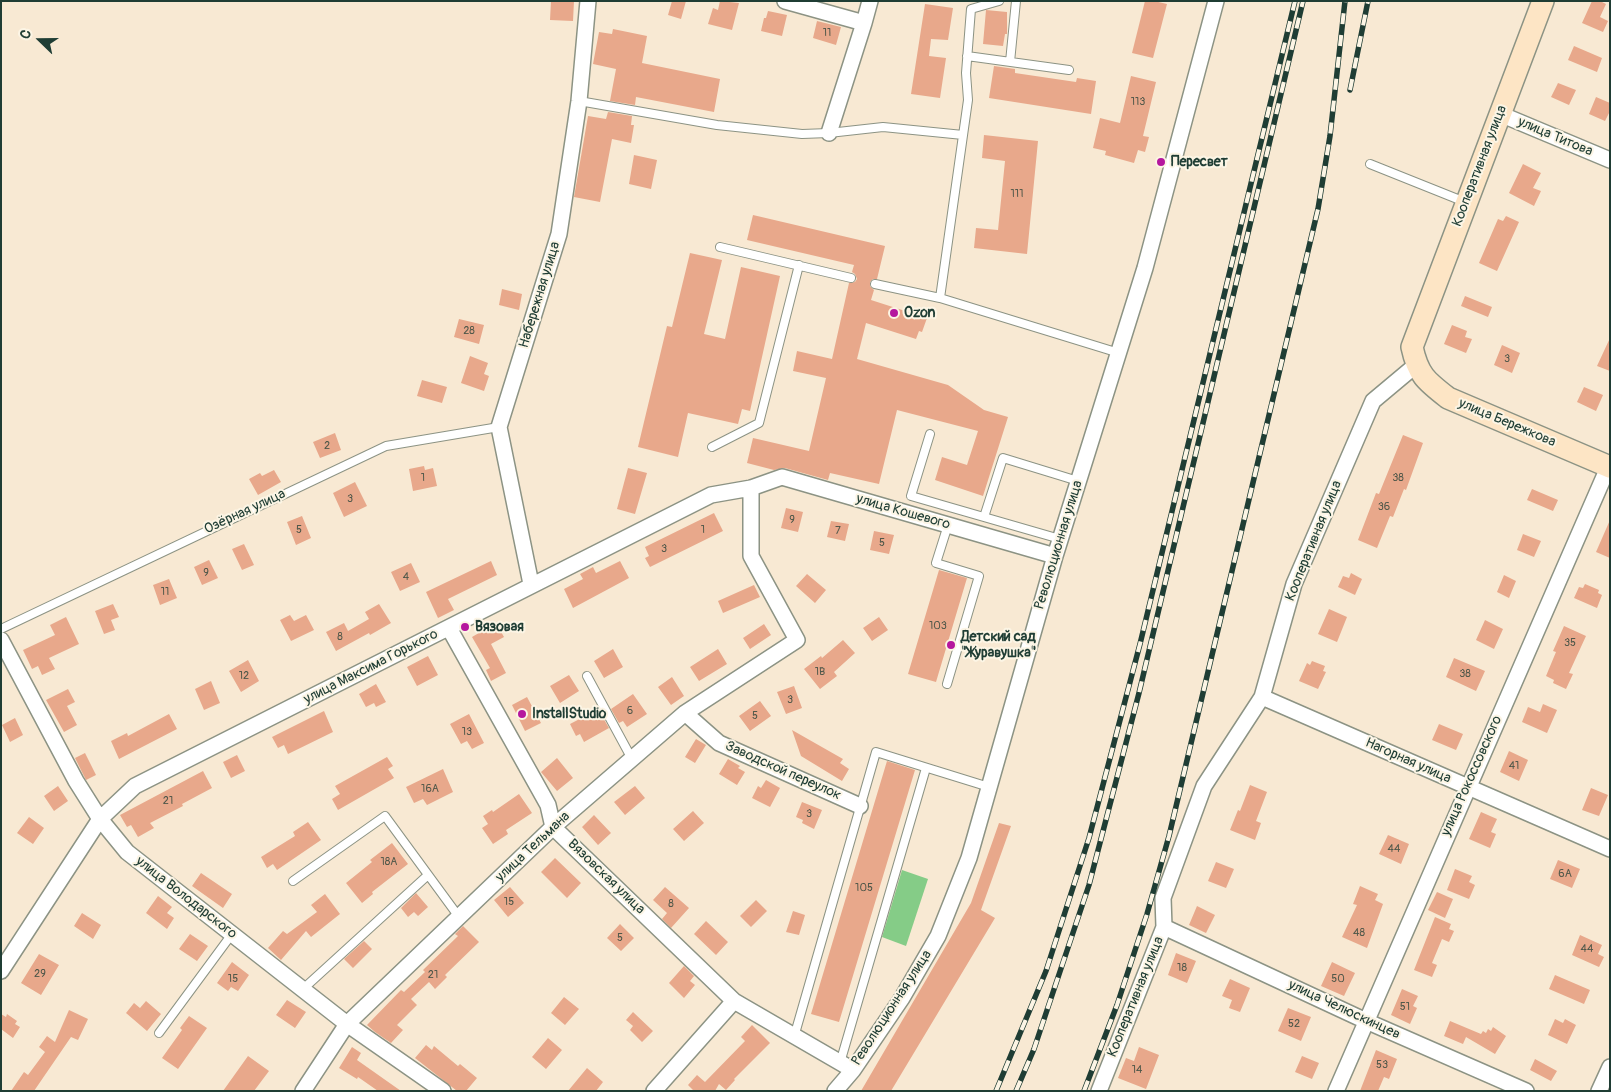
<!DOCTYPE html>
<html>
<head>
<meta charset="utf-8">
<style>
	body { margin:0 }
	#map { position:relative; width:1611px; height:1092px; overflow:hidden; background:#f8e9d3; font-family:Pangolin,sans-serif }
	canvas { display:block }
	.frame { position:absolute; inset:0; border:2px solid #1f3d34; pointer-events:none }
	.north { position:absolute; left:15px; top:15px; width:50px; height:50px; -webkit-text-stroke:4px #fcf5e5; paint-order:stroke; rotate:292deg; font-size:14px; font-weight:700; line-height:20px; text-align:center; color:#1f3d34 }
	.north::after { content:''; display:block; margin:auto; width:18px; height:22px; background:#1f3d34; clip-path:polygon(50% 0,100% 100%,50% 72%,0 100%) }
</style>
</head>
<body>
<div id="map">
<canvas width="1611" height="1092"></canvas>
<div class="frame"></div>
<div class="north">С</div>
</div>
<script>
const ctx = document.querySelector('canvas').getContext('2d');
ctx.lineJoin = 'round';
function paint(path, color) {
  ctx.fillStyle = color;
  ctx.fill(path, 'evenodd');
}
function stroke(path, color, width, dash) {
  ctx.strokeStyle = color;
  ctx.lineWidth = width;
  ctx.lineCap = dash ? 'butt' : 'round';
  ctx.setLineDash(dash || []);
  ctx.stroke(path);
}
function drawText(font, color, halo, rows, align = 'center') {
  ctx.font = font + ' Pangolin,sans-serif';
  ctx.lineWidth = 4;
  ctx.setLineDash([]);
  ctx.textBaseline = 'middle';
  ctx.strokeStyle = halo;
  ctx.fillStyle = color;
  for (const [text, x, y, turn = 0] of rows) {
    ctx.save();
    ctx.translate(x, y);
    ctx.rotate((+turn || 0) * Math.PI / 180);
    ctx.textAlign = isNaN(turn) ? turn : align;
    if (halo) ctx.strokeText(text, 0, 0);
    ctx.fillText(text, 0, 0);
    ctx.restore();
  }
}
const green = new Path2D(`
	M902,870L928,879L906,946L882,937Z`);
const building = new Path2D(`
	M551,1H574L573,21L550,20Z
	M672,1H686L681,19L668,15Z
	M720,1L739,3L732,30L708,24L713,8L718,10Z
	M1145,1H1154L1167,4L1153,58L1132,53Z
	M1592,1H1600L1606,4L1600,17L1608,21L1603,32L1582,23Z
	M925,4L953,8L948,40L931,39L929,56L946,58L940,98L911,94Z
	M986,10L1007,12V34H1005L1003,46L983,44Z
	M768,11L787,15L782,36L761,31L764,18H766Z
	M817,21L841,27L836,45L813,38Z
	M613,29L647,36L642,63L720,79L714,112L636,97L635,105L610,101L616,69L593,64L599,32L612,34Z
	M1574,46L1602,58L1597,72L1568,60Z
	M994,66L1015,69V73L1076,82L1077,78L1096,81L1091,114L989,98Z
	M1131,76L1156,82L1143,136L1149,137L1145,152L1138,150L1134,163L1105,155L1106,151L1093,148L1100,118L1120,123Z
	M1558,83L1576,90L1569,105L1551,97Z
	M1596,97L1610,103V111L1605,121L1589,114Z
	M608,112L632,116L631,125H634L631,143L612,139L600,202L574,197L588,116L606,119Z
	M984,135L1038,141L1027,254L974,248L976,228L998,230L1005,161L982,158Z
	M634,155L657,160L651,189L629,184Z
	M1523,164L1541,173L1533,188L1541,191L1534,206L1509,193Z
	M753,215L885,246L877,279H873L870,282V286L874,290L871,300L927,318L922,332L919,331L916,339L866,323L857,359L948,385L984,410L1008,417L983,496L935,480L942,457L967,465L978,431L897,410L879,484L830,473L828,480L785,468L774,470L747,463L753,438L809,451L826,378L793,371L797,351L832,359L849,283L855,282L857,279L855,274L852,272L854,265L747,240Z
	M1506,216L1519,222L1497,271L1479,263L1498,219L1503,221Z
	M690,253L722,260L704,334L725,339L741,267L780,276L750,411L742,409L738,424L688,413L678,457L638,447L667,326L672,327Z
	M502,289L522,294L519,310L499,305Z
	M1465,296L1492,307L1488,317L1461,306Z
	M459,319L484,325L479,344L454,337Z
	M1452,325L1467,331L1465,337L1472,339L1466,353L1444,344Z
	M1610,338V371L1597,366Z
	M1502,345L1520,353L1512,373L1494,365Z
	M470,356L488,363L484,374L489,376L484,391L461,383Z
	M422,380L447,387L442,403L417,396Z
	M1584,387L1603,395L1596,411L1577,402Z
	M335,433L341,450L320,458L313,442Z
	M1403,435L1423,443L1406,490L1404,489L1393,517L1390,516L1377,548L1358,540L1376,493L1379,494Z
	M424,466L425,470L433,468L437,486L413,491L409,469Z
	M628,468L647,473L635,514L617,509Z
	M274,470L281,482L258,495L249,479L260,473L262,476Z
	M355,482L367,506L344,517L333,493Z
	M1532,489L1558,500L1553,511L1527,500Z
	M786,508L803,512L798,532L781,528Z
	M714,513L723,531L650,567L645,558L649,556L645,547Z
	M302,516L311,538L296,545L287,522Z
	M1610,520V558L1596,552Z
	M831,521L849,524L845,541L827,537Z
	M874,531L894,535L889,554L870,550Z
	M1523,534L1541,541L1534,557L1517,550Z
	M244,544L254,565L242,570L232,549Z
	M209,560L218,578L202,585L194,567Z
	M491,561L497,575L448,599L454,610L438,618L426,592Z
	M620,561L629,578L573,608L564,589L583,579L580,574L593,567L596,573Z
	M411,563L420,582L400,591L391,572Z
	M939,570L967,578L936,682L908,674Z
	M1351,573L1362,579L1355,595L1338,587L1343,576L1349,578Z
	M807,574L826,590L815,603L796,586Z
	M1504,575L1516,581L1509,598L1497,592Z
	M169,579L177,598L160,605L153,585Z
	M1585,584L1599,590L1598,593L1602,595L1597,608L1574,598L1579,587L1583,588Z
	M754,585L760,597L723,613L718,601Z
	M113,604L119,617L111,620L115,630L104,634L95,611Z
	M379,604L391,623L370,635L369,633L336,651L326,632L344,623L348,631L369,619L365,612Z
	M1329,609L1347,617L1337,642L1318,634Z
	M290,615L294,621L306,615L314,630L291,641L280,620Z
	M66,617L79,644L49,658L55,669L42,675L38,666L32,669L23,650L55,635L50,625Z
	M879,617L888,630L872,641L863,628Z
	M1485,620L1503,629L1494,649L1476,640Z
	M496,623L504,637L491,644L506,673L491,681L486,670L490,668L472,637Z
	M764,624L771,635L750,649L743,638Z
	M1564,626L1586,636L1569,673L1573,674L1566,689L1553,683L1554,680L1546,676L1556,652L1553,651Z
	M843,640L855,653L834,672L837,676L820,689L804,669L821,656L822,658Z
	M613,649L623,667L604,678L594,661Z
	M718,649L727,664L699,681L690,667Z
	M428,656L438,675L417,686L407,667Z
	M1454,658L1485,671L1476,691L1446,677Z
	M248,660L259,681L241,692L229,671Z
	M1312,661L1325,666L1323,671L1326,672L1318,689L1299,681L1307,663L1310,665Z
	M569,675L579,691L560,703L550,686Z
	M672,677L684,696L671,705L658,687Z
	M211,681L220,703L204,710L195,689Z
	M376,684L386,702L376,707L374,703L366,707L359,694Z
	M794,686L802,708L786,714L777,692Z
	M68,689L75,702L67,706L77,725L64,732L46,700Z
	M633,694L647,714L627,727L623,721L619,723L611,709Z
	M527,697L541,723L525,731L512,705Z
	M760,701L771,716L750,731L739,716Z
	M1543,704L1557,710L1547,733L1522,722L1528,707L1540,712Z
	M324,711L333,732L288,754L284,745L278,748L272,737Z
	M595,711L599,718L602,716L609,728L584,742L580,734L576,736L570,724Z
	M169,714L177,729L119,759L111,741L127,733L128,736Z
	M469,714L484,743L472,749L467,741L461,744L450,724Z
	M15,718L23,735L10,742L2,725Z
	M1439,724L1463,734L1456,750L1432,740Z
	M792,730L843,759L840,763L849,769L842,781L801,756Z
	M696,739L706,745L695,763L685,757Z
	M1509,751L1528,760L1519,781L1500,772Z
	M85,753L96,775L86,780L75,758Z
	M237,755L245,771L231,778L223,762Z
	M387,757L393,766L388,769L394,778L338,810L332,799L340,794L335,786Z
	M557,758L573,778L557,791L541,772Z
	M728,759L740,766L738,768L745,772L737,785L719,774Z
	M887,761L915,770L839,1022L811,1014Z
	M443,769L453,792L427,805L423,799L414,803L406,787Z
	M203,771L212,788L182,804L183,806L150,823L154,828L138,837L131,825L127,827L120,815Z
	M766,780L780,788L770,807L752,798L758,786L761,788Z
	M1250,785L1267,792L1256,821L1261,823L1255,840L1230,830L1238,810L1240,811Z
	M58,786L68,801L54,811L44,796Z
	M635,786L645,798L625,815L614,802Z
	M1591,788L1608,795L1599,816L1582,810Z
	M519,794L532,813L506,830L508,834L493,844L482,828L488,824L483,816L492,810L493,812Z
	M802,802L822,810L814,829L802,823L803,820L796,817Z
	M693,811L704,823L684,841L673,829Z
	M1481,812L1497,819L1491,832L1496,834L1490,848L1469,839Z
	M594,815L611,833L598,845L582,827Z
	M29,817L44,828L33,844L17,833Z
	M308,822L321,840L277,870L273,864L267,868L261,857L295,836L293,832Z
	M999,823L1011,826L981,910L995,918L891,1091H861L971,903Z
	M1388,835L1409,844L1401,864L1379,854Z
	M392,843L408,864L372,892L373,894L362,903L346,883L372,862L370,860Z
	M555,858L581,883L567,898L541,872Z
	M1558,860L1580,869L1572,888L1550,879Z
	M1216,862L1234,869L1226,888L1208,881Z
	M1455,869L1472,876L1469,882L1475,885L1469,899L1447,890Z
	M201,873L232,894L223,908L192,886Z
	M1360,886L1378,894L1375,900L1383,904L1367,948L1342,937L1357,905L1353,904Z
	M510,887L524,903L508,917L494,900Z
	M665,887L689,908L671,928L662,919L667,913L653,900Z
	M1437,892L1453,899L1445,918L1428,910Z
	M416,893L428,907L418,916L414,912L408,917L401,908Z
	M325,894L340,914L311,937L306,931L281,960L268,948L283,931L287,934L317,912L311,905Z
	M158,896L172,907L167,913L174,918L167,929L146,913Z
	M756,900L767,911L751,927L740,916Z
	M1197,906L1215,915L1206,933L1189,925Z
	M793,911L805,915L799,935L786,932Z
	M82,913L101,925L93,939L74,926Z
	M1435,917L1451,924L1449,929L1454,931L1449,942L1442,939L1432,963L1437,965L1432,977L1414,970Z
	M706,921L728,942L716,955L694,934Z
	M620,924L634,938L621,951L607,938Z
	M463,926L479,942L445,975L447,977L435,989L429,982L411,999L417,1005L397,1025L403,1030L391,1043L375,1032L367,1025L401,990L404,992L425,972L423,970L458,936L455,934Z
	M190,934L208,946L197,961L179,949Z
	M1580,935L1602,945L1598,954L1604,957L1599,967L1572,955Z
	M364,941L372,949L353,968L344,959Z
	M1176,953L1196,961L1187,983L1168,975Z
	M39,954L59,965L41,995L21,983Z
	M232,962L249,975L238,991L231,987L228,991L217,983Z
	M1332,962L1355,973L1344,996L1321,986Z
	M684,966L694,976L690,981L695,985L684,998L669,983Z
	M1555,975L1590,990L1584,1004L1549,989Z
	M1230,979L1250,988L1240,1012L1229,1008L1232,1000L1222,996Z
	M1402,989L1418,996L1413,1006L1417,1008L1410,1024L1391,1015Z
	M564,997L579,1009L565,1025L551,1013Z
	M287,1000L306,1012L295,1028L276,1015Z
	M146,1001L161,1014L147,1031L126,1013L134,1003L140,1008Z
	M1288,1008L1311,1017L1301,1041L1278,1031Z
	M69,1010L88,1019L78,1040L71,1037L34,1091H11L24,1072L28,1075L45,1052L39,1047L47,1036L55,1042Z
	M633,1012L653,1031L642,1042L630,1030L633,1026L626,1020Z
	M1,1014L6,1017L7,1014L17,1021L15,1024L20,1027L13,1038L1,1029Z
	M189,1016L207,1028L178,1069L162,1058L182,1030L180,1028Z
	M1555,1019L1563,1023L1565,1019L1576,1025L1567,1044L1548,1035Z
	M1450,1021L1481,1034L1483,1031L1486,1033L1488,1029L1491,1031L1493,1027L1506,1036L1495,1054L1466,1037L1463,1044L1444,1036Z
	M752,1025L770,1043L734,1079L735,1080L726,1090L719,1084L715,1091H694L688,1085L697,1075L705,1082L745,1041L741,1037Z
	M548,1038L562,1050L546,1069L532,1057Z
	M426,1045L432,1050L434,1046L458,1066L460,1064L477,1078L466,1091H457L415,1058Z
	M352,1047L361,1053L357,1060L401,1091H378L358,1077L357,1079L339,1068Z
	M1139,1047L1159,1055L1146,1089L1118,1078L1126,1058L1134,1061Z
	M1376,1050L1397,1059L1389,1079L1384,1077L1378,1091H1360Z
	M248,1056L269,1071L254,1091H223Z
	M1302,1056L1319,1063L1312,1079L1295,1072Z
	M1535,1059L1557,1071L1551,1081L1530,1070Z
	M587,1068L603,1082L596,1091H568Z`);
const lane = new Path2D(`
	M999,1L971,9L966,73L968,100L940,298L1119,353
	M967,56L1069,70
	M1010,62L1016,1
	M579,101L717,125L802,134L829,133L883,127L963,135
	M1370,164L1465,202
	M720,247L851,278
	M875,284L940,298
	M930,434L911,496L1060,539
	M712,447L759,423L799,265
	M984,517L1003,458L1078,481
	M1,629L386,446L499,427
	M587,676L632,759
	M947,684L979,576L936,563L948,525
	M293,881L385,816L459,917
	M303,989L428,875
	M159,1033L232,934
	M794,1037L876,752L989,787
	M840,1063L926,768`);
const street = new Path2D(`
	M785,1L864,23
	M1500,114L1610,160
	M829,133L864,23L870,1
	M531,584L499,427L559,234L579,101L588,1
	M449,628L548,805L553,827L734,1001L853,1070
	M1,640L76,781L100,819L127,852L347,1024L443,1091
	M1262,697L1610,849
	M685,713L719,743L860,806
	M1164,927L1366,1021L1526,1091
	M1,971L100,819L135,786L711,495L751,488L782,477L1055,556
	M303,1091L347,1024L553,827L685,713L797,640L751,556V488
	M654,1091L734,1001
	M835,1091L853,1070L902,998L938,936L969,858L1055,556L1145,268L1216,1
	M1099,1091L1164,927L1163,898L1204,786L1262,697L1294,584L1373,401L1416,365
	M1336,1091L1610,463
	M1599,1091L1610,1067`);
const secondary = new Path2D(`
	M1543,1L1412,347C1418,375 1426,381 1448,398L1610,467`);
const rail = new Path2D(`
	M1350,90L1368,1
	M996,1091L1046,971L1089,838L1140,644L1295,1
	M1016,1091L1034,1049L1089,885L1139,693L1303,1
	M1084,1091L1117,1005L1147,914L1169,836L1318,209L1330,136L1345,1`);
const markers = [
	[1161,162,5,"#b5179e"],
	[894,313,5,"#b5179e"],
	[465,627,5,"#b5179e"],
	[951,645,5,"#b5179e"],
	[522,714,5,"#b5179e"]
];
const numberNames = [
	["11",827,33],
	["113",1138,102],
	["111",1017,194],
	["28",469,331],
	["3",1507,359],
	["2",327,446],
	["1",423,478],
	["38",1398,478],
	["3",350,499],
	["36",1384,507],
	["9",792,520],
	["5",299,530],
	["1",703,530],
	["7",838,531],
	["5",882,543],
	["3",664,549],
	["9",206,573],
	["4",406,577],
	["11",165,592],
	["103",938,626],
	["8",340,637],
	["35",1570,643],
	["1В",820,672],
	["38",1465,674],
	["12",244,676],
	["3",790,700],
	["6",630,711],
	["5",755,716],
	["13",467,732],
	["41",1514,766],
	["16А",430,789],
	["21",168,801],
	["3",809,814],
	["44",1394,849],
	["18А",389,862],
	["6А",1565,874],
	["105",864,888],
	["15",509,902],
	["8",671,904],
	["48",1359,933],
	["5",620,938],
	["44",1587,949],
	["18",1182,968],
	["29",40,974],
	["21",433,975],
	["15",233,979],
	["50",1338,979],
	["51",1405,1007],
	["52",1294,1024],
	["53",1382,1065],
	["14",1137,1070]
];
const streetNames = [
	["улица Титова",1555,137,23],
	["Кооперативная улица",1480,166,-69],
	["Набережная улица",540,295,-73],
	["улица Бережкова",1507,423,23],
	["Озёрная улица",245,512,-25],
	["улица Кошевого",903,512,16],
	["Кооперативная улица",1314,541,-68],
	["Революционная улица",1059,545,-73],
	["улица Максима Горького",371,667,-27],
	["Нагорная улица",1408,761,24],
	["Заводской переулок",783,771,24],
	["улица Рокоссовского",1472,776,-66],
	["улица Тельмана",533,847,-43],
	["Вязовская улица",606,877,44],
	["улица Володарского",186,898,38],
	["Кооперативная улица",1136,997,-68],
	["Революционная улица",892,1008,-57],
	["улица Челюскинцев",1344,1010,25]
];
const poiNames = [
	["Пересвет",1171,162],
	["Ozon",904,313],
	["Вязовая",475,627],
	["Детский сад",961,637],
	["\"Журавушка\"",961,653],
	["InstallStudio",532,714]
];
paint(green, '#85cc87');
paint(building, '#e8a88b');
stroke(lane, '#8c9384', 10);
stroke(street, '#8c9384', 18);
stroke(secondary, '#8c9384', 24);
stroke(lane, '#fff', 8);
stroke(street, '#fff', 15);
stroke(secondary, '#fde5c5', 21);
stroke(rail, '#1f3d34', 5.5);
stroke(rail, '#fcf5e5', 4, [11]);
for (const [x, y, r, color] of markers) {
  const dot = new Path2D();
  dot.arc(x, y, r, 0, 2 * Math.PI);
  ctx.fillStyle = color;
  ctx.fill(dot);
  stroke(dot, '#fcf5e5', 2);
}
drawText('11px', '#51584a', null, numberNames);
drawText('14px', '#1f3d34', '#fcf5e5', streetNames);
drawText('bold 14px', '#1f3d34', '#fcf5e5', poiNames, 'left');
</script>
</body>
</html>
